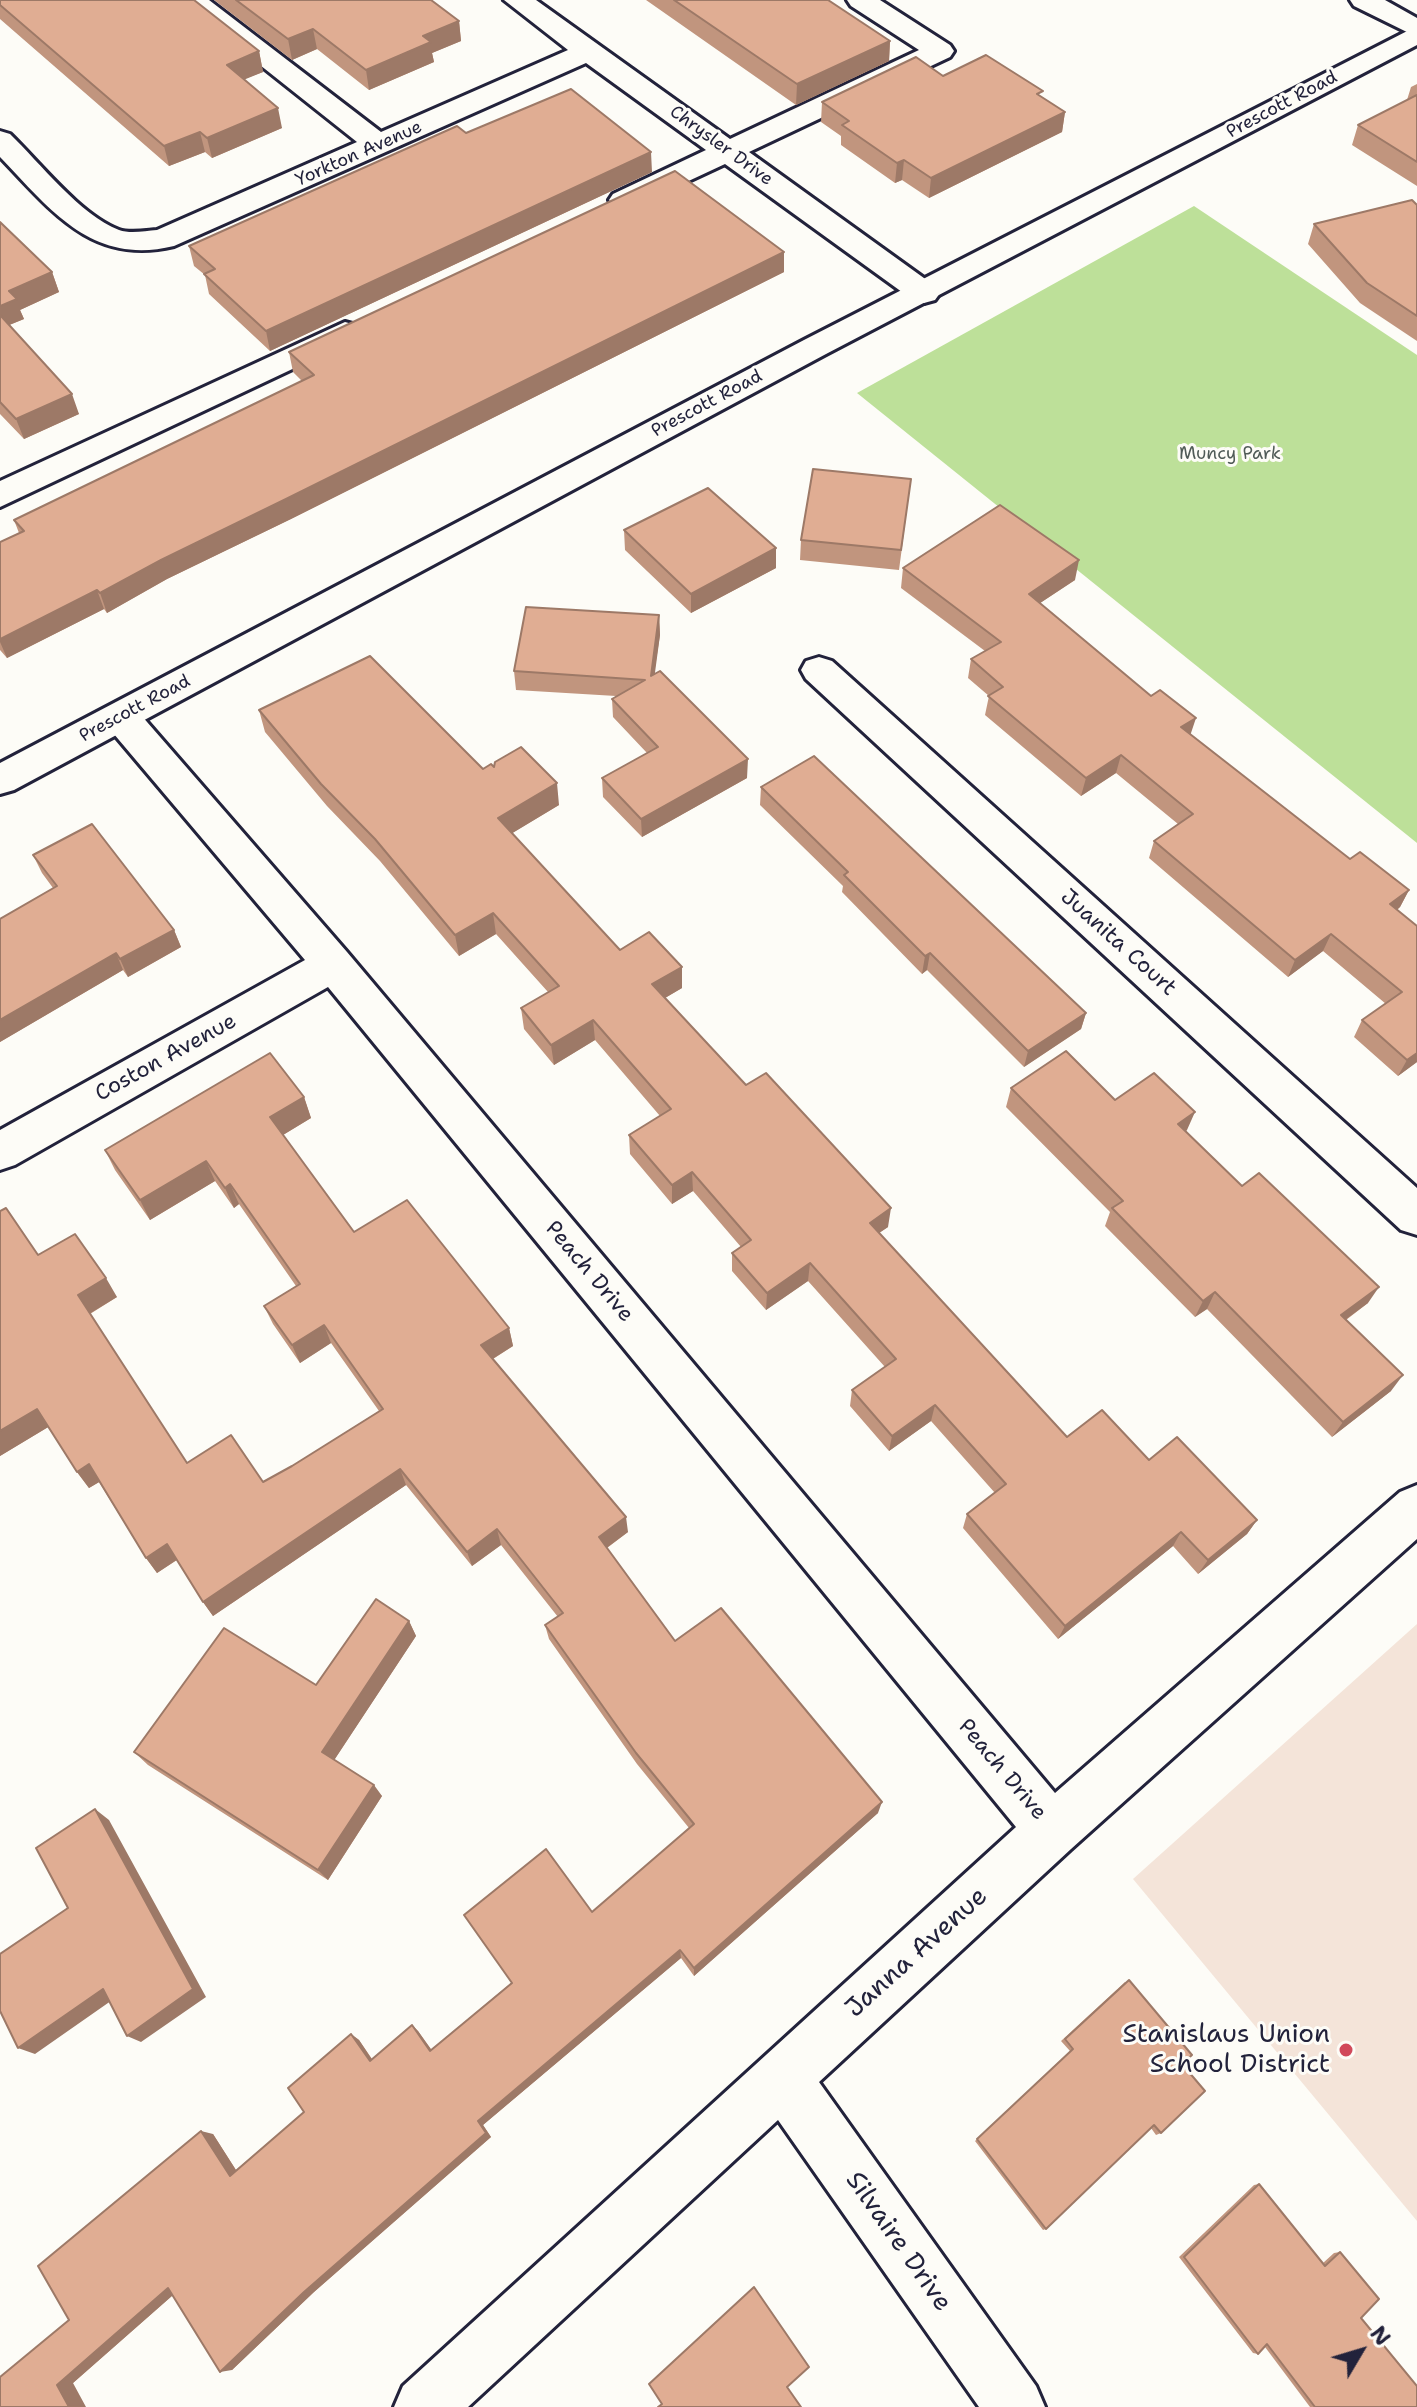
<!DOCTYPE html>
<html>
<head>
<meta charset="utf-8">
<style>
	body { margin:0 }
	#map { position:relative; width:1417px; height:2407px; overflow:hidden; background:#fdfcf7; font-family:"Shantell Sans",sans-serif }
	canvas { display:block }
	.north { position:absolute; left:1321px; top:2311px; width:80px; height:80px; -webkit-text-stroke:6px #fdfcf7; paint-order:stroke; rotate:52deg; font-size:22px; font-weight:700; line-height:32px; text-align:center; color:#22223b }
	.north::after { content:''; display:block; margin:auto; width:28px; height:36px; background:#22223b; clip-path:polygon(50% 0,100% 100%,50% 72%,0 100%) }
</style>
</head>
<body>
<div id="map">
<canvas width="1417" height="2407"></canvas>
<div class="north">N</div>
</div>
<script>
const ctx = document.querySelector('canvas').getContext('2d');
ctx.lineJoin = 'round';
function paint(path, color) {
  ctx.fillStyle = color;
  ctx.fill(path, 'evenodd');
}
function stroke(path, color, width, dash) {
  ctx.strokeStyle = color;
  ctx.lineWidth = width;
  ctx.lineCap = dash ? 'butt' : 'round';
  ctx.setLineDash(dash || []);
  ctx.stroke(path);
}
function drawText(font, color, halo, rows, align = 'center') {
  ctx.font = font + ' "Shantell Sans",sans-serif';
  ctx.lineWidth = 6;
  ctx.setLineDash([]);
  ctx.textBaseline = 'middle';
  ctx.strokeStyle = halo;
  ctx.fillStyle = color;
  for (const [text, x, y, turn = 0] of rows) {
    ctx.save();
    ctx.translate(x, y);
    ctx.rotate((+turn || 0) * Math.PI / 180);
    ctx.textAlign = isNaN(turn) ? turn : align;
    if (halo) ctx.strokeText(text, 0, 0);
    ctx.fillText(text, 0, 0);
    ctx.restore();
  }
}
const built = new Path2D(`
	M1417,1624V2221L1133,1879Z`);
const green = new Path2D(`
	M1194,206L1417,355V843L857,393Z`);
const minor = new Path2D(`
	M178,0H209L381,132L568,50L504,0H536L730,139L919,50L851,6L847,0H880L950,45L954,51L950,57L749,152L935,286L940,293L935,300L924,303L913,300L725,164L635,206L624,209L613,206L609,200L613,194L706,150L586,63L174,246C92,266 51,210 0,157V131L10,134C40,163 80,215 119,230C130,234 145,231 157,230L357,142Z
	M1350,0H1385L1417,18V37L1354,6Z
	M345,322L356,325L361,332L356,339L0,507V481Z
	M819,657L832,661L1417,1188V1235L1401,1230L806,679L801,670L806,661Z
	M121,703L134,707L347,952L1055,1793L1400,1492L1417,1485V1539L1071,1849L819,2082L1036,2386L1045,2407H979L778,2120L468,2407H394L403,2386L1016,1827L328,987L15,1165L0,1170V1130L305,960L108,727L102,717L108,707Z`);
const major = new Path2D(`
	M1417,26V45L826,354L14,790L0,794V763L804,340Z`);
const wall = new Path2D(`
	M0,0L259,51L263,72L244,79L282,128L212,158L205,152L169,166L0,19Z
	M214,0H431L459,21L461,41L432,53L434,62L369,90L317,49L292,60Z
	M646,0H828L890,41L889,61L796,105Z
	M943,76L1042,97L1065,112L1062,132L929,198L902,180L895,183L841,145V136L821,122L822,102Z
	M1417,84V186L1352,145L1358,125L1407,100L1411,87Z
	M466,133L652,172L270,351L209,294L205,275L194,266L189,246Z
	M1417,205V341L1360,303L1308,244L1314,224Z
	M0,222L52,272L59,292L20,310L24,319L9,325L79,414L24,439L0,414Z
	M784,252V272L291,519L167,579L107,613L104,609L7,658L0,650V542L19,533L14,520L302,381L293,372L289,352Z
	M911,479L899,570L800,560L801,540Z
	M624,530L776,568L691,613L625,550Z
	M903,568L1075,580L1040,603L1190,734L1350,859L1409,890L1400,907L1397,910L1417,926V1062L1398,1076L1354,1037L1362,1020L1386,1004L1323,951L1288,977L1149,858L1154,841L1178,824L1116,773L1081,796L985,715L989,696L968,678L971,659L985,651L901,588Z
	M659,615L660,635L654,674L747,778L642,837L603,797L602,778L647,753L613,717L612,699L616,696L516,690L514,671Z
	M259,710L483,769L494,767L559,805L512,833L620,950L682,988L665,998L746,1085L888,1227L879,1233L1067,1437L1149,1460L1257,1520L1247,1534L1198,1574L1173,1546L1058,1639L963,1528L967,1514L995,1493L931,1421L889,1451L850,1406L852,1390L885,1367L808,1281L766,1310L732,1271V1253L741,1247L693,1191L672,1204L630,1154L629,1135L660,1116L595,1040L554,1065L524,1029L521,1008L548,992L496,934L459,956L380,861L327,806L265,732Z
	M761,787L1086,1013L1081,1029L1024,1067L927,970L922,974L842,892L843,886L760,805Z
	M33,855L174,930L181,947L128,977L123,970L0,1042V919L53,888L42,873Z
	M1011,1088L1115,1100L1187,1130L1186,1131L1242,1186L1368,1303L1346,1320L1391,1391L1332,1437L1207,1309L1195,1317L1105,1226L1110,1212L1006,1107Z
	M304,1097L311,1118L283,1135L354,1232L509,1328L513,1346L493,1359L628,1532L607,1548L675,1641L878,1813L694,1976L681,1958L483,2125L491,2137L314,2292L232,2370L173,2295L73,2383L0,2407L69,2320L213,2134L236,2170L304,2112L351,2034L359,2040L372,2059L412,2025L418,2031L431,2050L511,1983L592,1912L689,1828L637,1764L549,1639L545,1625L558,1617L501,1545L472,1566L406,1485L213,1616L203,1602L177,1560L157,1573L146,1558L99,1482L89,1488L77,1472L48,1427L0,1456V1211L38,1255L117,1297L90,1314L187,1463L263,1482L292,1466L379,1411L331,1343L300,1363L273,1324L264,1306L296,1286L239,1204L234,1208L215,1181L150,1220L115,1170L105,1150Z
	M409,1621L416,1636L334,1760L382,1796L328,1880L148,1765L134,1752L316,1685Z
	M1125,1982L1182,2064L1161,2133L1156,2135L1151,2128L1046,2229L1043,2230L975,2141L1070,2051L1061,2041Z
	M1259,2184L1323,2263L1334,2253L1340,2252L1361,2318L1417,2407H1310L1265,2347L1258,2354L1253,2353L1179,2257L1254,2185Z`);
const shadedWall = new Path2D(`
	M459,21L461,41L432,53L434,62L369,90L366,70L423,36Z
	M313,29L317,49L292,60L288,39Z
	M890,41L889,61L796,105L797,84Z
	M259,51L263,72L231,85L227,65Z
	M278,108L282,128L212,158L207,138Z
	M1065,112L1062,132L929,198L931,178Z
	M200,132L205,152L169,166L164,146Z
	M651,152L652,172L270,351L266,331Z
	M904,160L902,180L895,183L897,163Z
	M784,252V272L291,519L167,579L107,613L100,593L161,560Z
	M52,272L59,292L20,310L24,319L2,328L0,324V306L9,291Z
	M72,394L79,414L24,439L16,419Z
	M776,548V568L691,613V594Z
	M1079,560L1075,580L1025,613L1029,594Z
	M97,590L104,609L7,658L0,642V639Z
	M659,615L660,635L652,695L651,676Z
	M1196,718L1190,736L1181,727Z
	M1121,755L1116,773L1081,796L1086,778Z
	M748,759L747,778L642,837L641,819Z
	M557,783L559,805L501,840L498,818Z
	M1409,890L1400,907L1381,922L1390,904Z
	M493,913L496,934L459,956L455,935Z
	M174,930L181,947L128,977L120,959Z
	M1331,934L1323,951L1288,977L1295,960Z
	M116,953L123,970L0,1042V1020Z
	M930,953L927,970L922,974L925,956Z
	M682,967V988L653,1005L652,984Z
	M1086,1013L1081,1029L1024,1067L1028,1051Z
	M593,1020L595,1040L554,1065L551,1045Z
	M1417,1053V1062L1398,1076L1407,1060Z
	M304,1097L311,1118L278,1138L270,1117Z
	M1195,1112L1187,1130L1170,1142L1178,1124Z
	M206,1161L215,1181L150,1220L140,1200Z
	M692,1172L693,1191L672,1204V1185Z
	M230,1184L239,1204L234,1208L225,1188Z
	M891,1208L888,1227L867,1241L870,1223Z
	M810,1263L808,1281L766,1310L767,1293Z
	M106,1278L117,1297L89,1314L78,1295Z
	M1379,1287L1368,1303L1330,1331L1341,1315Z
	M1215,1292L1207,1309L1195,1317L1203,1301Z
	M324,1325L331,1343L300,1363L292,1345Z
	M509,1328L513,1346L486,1363L481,1345Z
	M1403,1375L1391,1391L1332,1437L1343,1422Z
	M935,1405L931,1421L889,1451L892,1436Z
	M37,1409L50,1426L0,1456V1431Z
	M89,1464L101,1481L89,1488L77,1472Z
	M400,1469L406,1485L213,1616L203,1602Z
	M626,1517L628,1532L601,1552L599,1537Z
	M1257,1520L1247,1534L1198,1574L1208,1560Z
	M497,1529L501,1545L472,1566L467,1552Z
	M1181,1532L1173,1546L1058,1639L1065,1626Z
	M167,1544L178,1559L157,1573L146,1558Z
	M409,1621L416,1636L331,1765L322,1752Z
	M374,1785L382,1796L328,1880L318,1870Z
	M882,1802L878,1813L694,1976V1968Z
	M95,1809L109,1820L206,1997L141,2042L127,2036Z
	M680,1950L681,1958L483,2125L491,2137L314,2292L232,2370L220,2372L478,2121Z
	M103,1989L118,1996L35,2054L18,2048Z
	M412,2025L418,2031L436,2056L430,2051Z
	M351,2034L359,2040L377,2067L370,2061Z
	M201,2131L213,2134L241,2178L230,2176Z
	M168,2288H181L73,2383L86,2407H69L57,2385Z`);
const building = new Path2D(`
	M0,0H194L259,51L227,65L278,108L207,138L200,132L164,146L0,5Z
	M236,0H431L459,21L423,36L431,42L366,70L313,29L288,39Z
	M674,0H828L890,41L797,84Z
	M986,55L1043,91L1037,94L1065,112L931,178L904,160L897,163L842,125L849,121L822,102L916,57L943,76Z
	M571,89L651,152L266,331L204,274L215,269L189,246L457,126L466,133Z
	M1417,95V162L1358,125Z
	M675,171L784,252L286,499L161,560L100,593L97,590L0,639V542L24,531L14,520L314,375L289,352Z
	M1412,200L1417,205V316L1367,283L1314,224Z
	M0,222L52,272L9,291L17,299L0,306Z
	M0,315L72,394L16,419L0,402Z
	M813,469L911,479L901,550L801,540Z
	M708,488L776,548L691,594L624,530Z
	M1000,505L1079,560L1029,594L1151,696L1160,690L1196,718L1181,727L1350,859L1360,852L1409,890L1390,904L1417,926V1053L1407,1060L1362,1020L1402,992L1331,934L1295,960L1154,841L1193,814L1121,755L1086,778L988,696L1003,687L971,659L1001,642L903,568Z
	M526,607L659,615L651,676L660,671L748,759L641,819L602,778L658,747L612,699L645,680L514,671Z
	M370,656L483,769L491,764L494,767L495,762L521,747L557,783L498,818L620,950L649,932L682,967L652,984L746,1085L766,1073L891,1208L870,1223L1067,1437L1102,1410L1149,1460L1177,1437L1257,1520L1208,1560L1181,1532L1065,1626L967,1514L1006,1484L935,1405L892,1436L852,1390L896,1359L810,1263L767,1293L732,1253L751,1240L692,1172L672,1185L629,1135L671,1109L593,1020L551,1045L521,1008L559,986L493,913L455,935L375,839L321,784L259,710Z
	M814,756L1086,1013L1028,1051L930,953L925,956L844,875L848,872L761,787Z
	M92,824L174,930L120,959L116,953L0,1020V919L57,886L33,855Z
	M1066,1051L1115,1100L1154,1073L1195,1112L1178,1124L1242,1186L1259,1173L1379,1287L1341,1315L1403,1375L1343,1422L1215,1292L1203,1301L1112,1208L1123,1201L1011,1088Z
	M270,1053L304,1097L270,1117L354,1232L407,1200L509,1328L481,1345L626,1517L599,1537L675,1641L721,1608L882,1802L694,1968L680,1950L478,2121L486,2133L304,2292L220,2372L168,2288L57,2385L69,2407H0V2377L69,2320L38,2266L201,2131L230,2176L304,2112L288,2088L351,2034L370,2061L412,2025L430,2051L512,1983L464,1915L546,1849L592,1912L694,1824L636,1753L545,1625L563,1613L497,1529L467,1552L400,1469L203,1602L167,1544L146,1558L89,1464L77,1472L37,1409L0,1431V1211L6,1208L38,1255L75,1234L106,1278L78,1295L187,1463L231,1435L263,1482L292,1466L383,1409L324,1325L292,1345L264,1306L300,1284L230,1184L225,1188L206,1161L140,1200L105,1150Z
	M376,1599L409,1621L322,1752L374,1785L318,1870L134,1752L224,1628L316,1685Z
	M95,1809L193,1989L127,2036L103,1989L18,2048L0,2011V1954L68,1908L36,1848Z
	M1129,1980L1192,2055L1182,2064L1205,2091L1161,2133L1154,2125L1046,2229L977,2139L1073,2049L1065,2039Z
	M1259,2184L1325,2266L1340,2252L1379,2299L1361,2318L1417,2386V2407H1315L1267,2344L1258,2354L1184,2257Z
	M754,2287L809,2367L787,2387L801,2407H658L662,2404L649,2384Z`);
const markers = [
	[1346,2050,8,"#d1495b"]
];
const farStreetnames = [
	["Prescott Road",1282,105,-28],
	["Chrysler Drive",721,146,36],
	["Yorkton Avenue",359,154,-24],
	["Prescott Road",707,404,-28],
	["Prescott Road",135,709,-28]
];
const farParknames = [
	["Muncy Park",1230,454]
];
const streetNames = [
	["Juanita Court",1118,943,42],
	["Coston Avenue",166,1058,-29],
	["Peach Drive",589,1272,50],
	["Peach Drive",1002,1770,50]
];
const nearStreetnames = [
	["Janna Avenue",917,1953,-42],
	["Silvaire Drive",898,2242,55]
];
const nearPoinames = [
	["Stanislaus Union",1330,2035],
	["School District",1330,2065]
];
paint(built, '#f4e4d9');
paint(green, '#bde099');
stroke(minor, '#22223b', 6);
stroke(major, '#22223b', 6);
paint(minor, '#fdfcf7');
paint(major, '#fdfcf7');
paint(wall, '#c1957e');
paint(shadedWall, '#9d7967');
paint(building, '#e0ad93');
stroke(building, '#9d7967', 2);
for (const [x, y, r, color] of markers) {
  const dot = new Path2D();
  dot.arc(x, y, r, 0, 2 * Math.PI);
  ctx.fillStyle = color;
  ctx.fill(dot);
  stroke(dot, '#fdfcf7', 3);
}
drawText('18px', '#22223b', '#fdfcf7', farStreetnames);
drawText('18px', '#505b57', '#fdfcf7', farParknames);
drawText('22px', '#22223b', '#fdfcf7', streetNames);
drawText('26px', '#22223b', '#fdfcf7', nearStreetnames);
drawText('26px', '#22223b', '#fdfcf7', nearPoinames, 'right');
</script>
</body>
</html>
